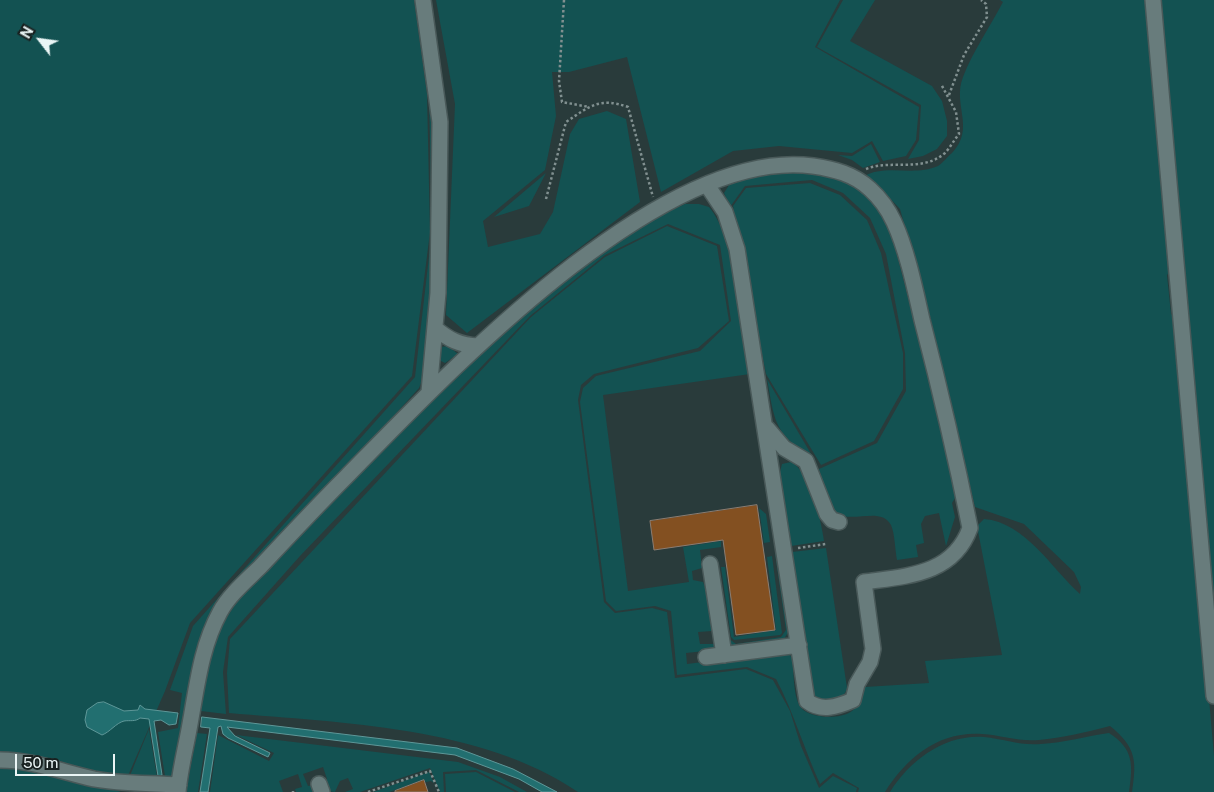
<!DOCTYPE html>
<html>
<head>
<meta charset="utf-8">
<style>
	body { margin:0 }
	#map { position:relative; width:1214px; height:792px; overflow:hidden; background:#293b3b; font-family:"Public Sans",sans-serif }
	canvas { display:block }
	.north { position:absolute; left:15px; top:15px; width:50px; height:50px; -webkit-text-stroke:4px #182120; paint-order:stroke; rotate:300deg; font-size:14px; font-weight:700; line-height:20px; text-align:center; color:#eaf5f5 }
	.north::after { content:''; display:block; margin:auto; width:18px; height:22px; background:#eaf5f5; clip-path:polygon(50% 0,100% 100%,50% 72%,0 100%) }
	.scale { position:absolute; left:15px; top:754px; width:100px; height:22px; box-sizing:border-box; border:2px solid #eaf5f5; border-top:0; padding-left:6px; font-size:15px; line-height:18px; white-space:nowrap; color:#eaf5f5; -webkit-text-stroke:4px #182120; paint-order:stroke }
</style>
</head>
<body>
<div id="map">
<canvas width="1214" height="792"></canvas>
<div class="north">N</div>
<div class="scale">50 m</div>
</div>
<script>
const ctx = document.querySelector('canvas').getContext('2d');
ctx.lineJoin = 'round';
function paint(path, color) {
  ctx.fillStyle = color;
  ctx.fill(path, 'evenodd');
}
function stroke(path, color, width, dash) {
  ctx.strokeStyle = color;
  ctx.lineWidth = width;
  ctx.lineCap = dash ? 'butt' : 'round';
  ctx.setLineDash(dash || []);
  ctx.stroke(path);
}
const green = new Path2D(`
	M0,0H414L427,94L430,232L412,376L190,623L165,691L127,778L97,773L51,758L0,751Z
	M436,0H840L815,47L919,107L916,140L906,156L883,161L872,141L852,153L779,146L733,151L661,192L627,57L569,72H552L556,116L545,170L483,221L488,247L540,234L553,212L570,134L579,119L607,111L626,119L640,202L467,333L446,315L455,104Z
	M843,0H875L850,41L932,86L942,101L947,121V136L937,149L923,156L908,159L919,140L921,105L817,47Z
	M1000,0H1148L1172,269L1167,275L1171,314L1176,318L1214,756V792H1132C1137,760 1136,747 1110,726C1087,732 1062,738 1039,740C1019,742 1001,735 982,734C939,731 907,757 885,792H858L859,788L833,773L820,784C804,749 794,713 776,679L747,667L677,675L671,611L655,606L616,611L606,601L580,402L583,388L596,376L700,351L731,321L720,245L668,224L605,255L530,316L300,556L228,637L223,672L226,714L201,711C206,676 211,641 231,611C239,598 251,587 261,575L460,372L536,305L608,249L661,215L685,204H699L709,207C737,240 743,329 750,374L603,395L628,591L689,582L683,547L721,541V547L700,550L702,568L692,571L693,580L703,582L705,587L712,631L698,632L700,644H714V650L686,653L687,664L781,652L789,654L792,658C794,672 793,692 799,705C806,719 841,720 852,711C860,705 862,696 865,687L929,683L925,661L1002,655L977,526L984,519C1025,522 1052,569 1080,594L1081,587L1074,572L1024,524L975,507L929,312L900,209L882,190L863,177C885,163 913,177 938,166C943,163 947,157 952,153C976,128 952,105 963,77C973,51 990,27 1003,2Z
	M1156,0H1214V658Z
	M429,96L434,113L436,229L425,373L419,388L208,622L195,658L176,776L171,779L129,778L149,729L157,777L165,776L158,732L178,728L182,693L170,690L193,626L415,377L432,231Z
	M871,144L880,162L863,168L852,160L838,155L852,156Z
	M546,173L529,206L494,217Z
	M763,173H817L844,182L860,190L872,202L883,217L891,232L922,351L955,487V498L952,503L955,517L946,546L939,513L925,516L921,524L924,543L916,545L918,557L897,560C895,550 895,534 891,525C881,506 852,524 836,513C825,506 823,481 819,469L877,443L906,391L905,353L886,254L870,218L843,193L812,180L745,186L730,207L724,193L729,185Z
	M810,183L840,195L867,220L881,253L903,353V389L874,441L821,465L766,374L733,206L746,188Z
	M667,226L717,246L729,321L698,348L594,374L581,385L578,400L604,602L615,613L652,608L667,612L675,678L746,669L773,680L790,711L801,746L819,788L833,776L857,788L856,792H578C481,726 342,723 229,713L227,673L230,639L531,317L605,257Z
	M448,346L458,354L445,363L439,360L441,347Z
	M767,379L814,459C774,433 775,423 767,379Z
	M791,462C810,471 821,521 824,541L791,546L780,472L782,464Z
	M759,508L766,514L770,542L764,543Z
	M826,548L847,688C843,702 832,700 820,701L814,697L811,690L792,552Z
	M775,553H778L789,631L784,639L780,641L732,647L728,645V638L736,644L781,637L786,630Z
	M772,556L782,633L780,635L734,640L731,637L721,567H725L734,637L776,630L767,557Z
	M197,733L207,734L198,792H186Z
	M1109,733C1134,749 1133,765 1129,792H890C910,760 945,734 984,737C1004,739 1021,746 1041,744C1064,743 1087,736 1109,733Z
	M218,735L269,761L274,753L236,735L458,762L500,777L527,792H519L476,770L443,772L444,792H440L430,768L360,792H345L353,789L348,778L340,781L335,792L329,791L323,781L327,779L323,767L303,774L308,786L313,785L315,792H296L295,789L302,787L298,774L279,781L283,792H210Z
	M0,766L62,774L121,792H0Z
	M429,772L434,783L431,781L426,782L424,780L389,792H373Z
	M476,772L515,792H446L445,774Z`);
const water = new Path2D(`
	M104,702L124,711L138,710L140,705L145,709L178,713L176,724L169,725L161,720L154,721L162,775L158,776L149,719L140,718C135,722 130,720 124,721C116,723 110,732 102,735L87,727L85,720L87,710L97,703Z
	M202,717L457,748L513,769L557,792H542L519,779L455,755L227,727L235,736L270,753L268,757L228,738L223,734L221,726L218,727L208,792H200L210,728L201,727Z`);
const building = new Path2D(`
	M757,505L775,630L736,635L723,540L654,550L650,521Z
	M424,780L428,792H395V791Z`);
const path = new Path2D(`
	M564,0L559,81L562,102L589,107
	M949,95L964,55L987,17L986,4L981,0
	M866,169C891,159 922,173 945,153C950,148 954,140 959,134L956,112L941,84
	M546,199L566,122C590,106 599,97 628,107L653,197
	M798,548L826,544
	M293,791V792
	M368,792L430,771L439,792`);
const minor = new Path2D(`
	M423,0L440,122L438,293L429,392
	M1153,0L1214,696
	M435,328C449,340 460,345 478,346
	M767,428L784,448L806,461L827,514L832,520L839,522
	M710,564L724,655
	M706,657L799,645
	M0,760C33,760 62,772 94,779C121,784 151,783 179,785
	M319,784L322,792
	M178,792C180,769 186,747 190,724C197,686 201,647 220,612C229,595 247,580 261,566C289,536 317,506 346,477C446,375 661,145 813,166C834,169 854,174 870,189C880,198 888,209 894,222C907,250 915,289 922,320C940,389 956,458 970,528C953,575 907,576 864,582L873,649L870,662L857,684L853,700C837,707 821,712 807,701L737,249L725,212L707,185`);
paint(green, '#135252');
paint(water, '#226f70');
stroke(water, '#5e9798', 1);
paint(building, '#835021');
stroke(building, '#8b7d72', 1);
stroke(minor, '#495959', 18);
stroke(path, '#819090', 2.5, [2.5, 2.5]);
stroke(minor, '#687c7c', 15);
</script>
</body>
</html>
